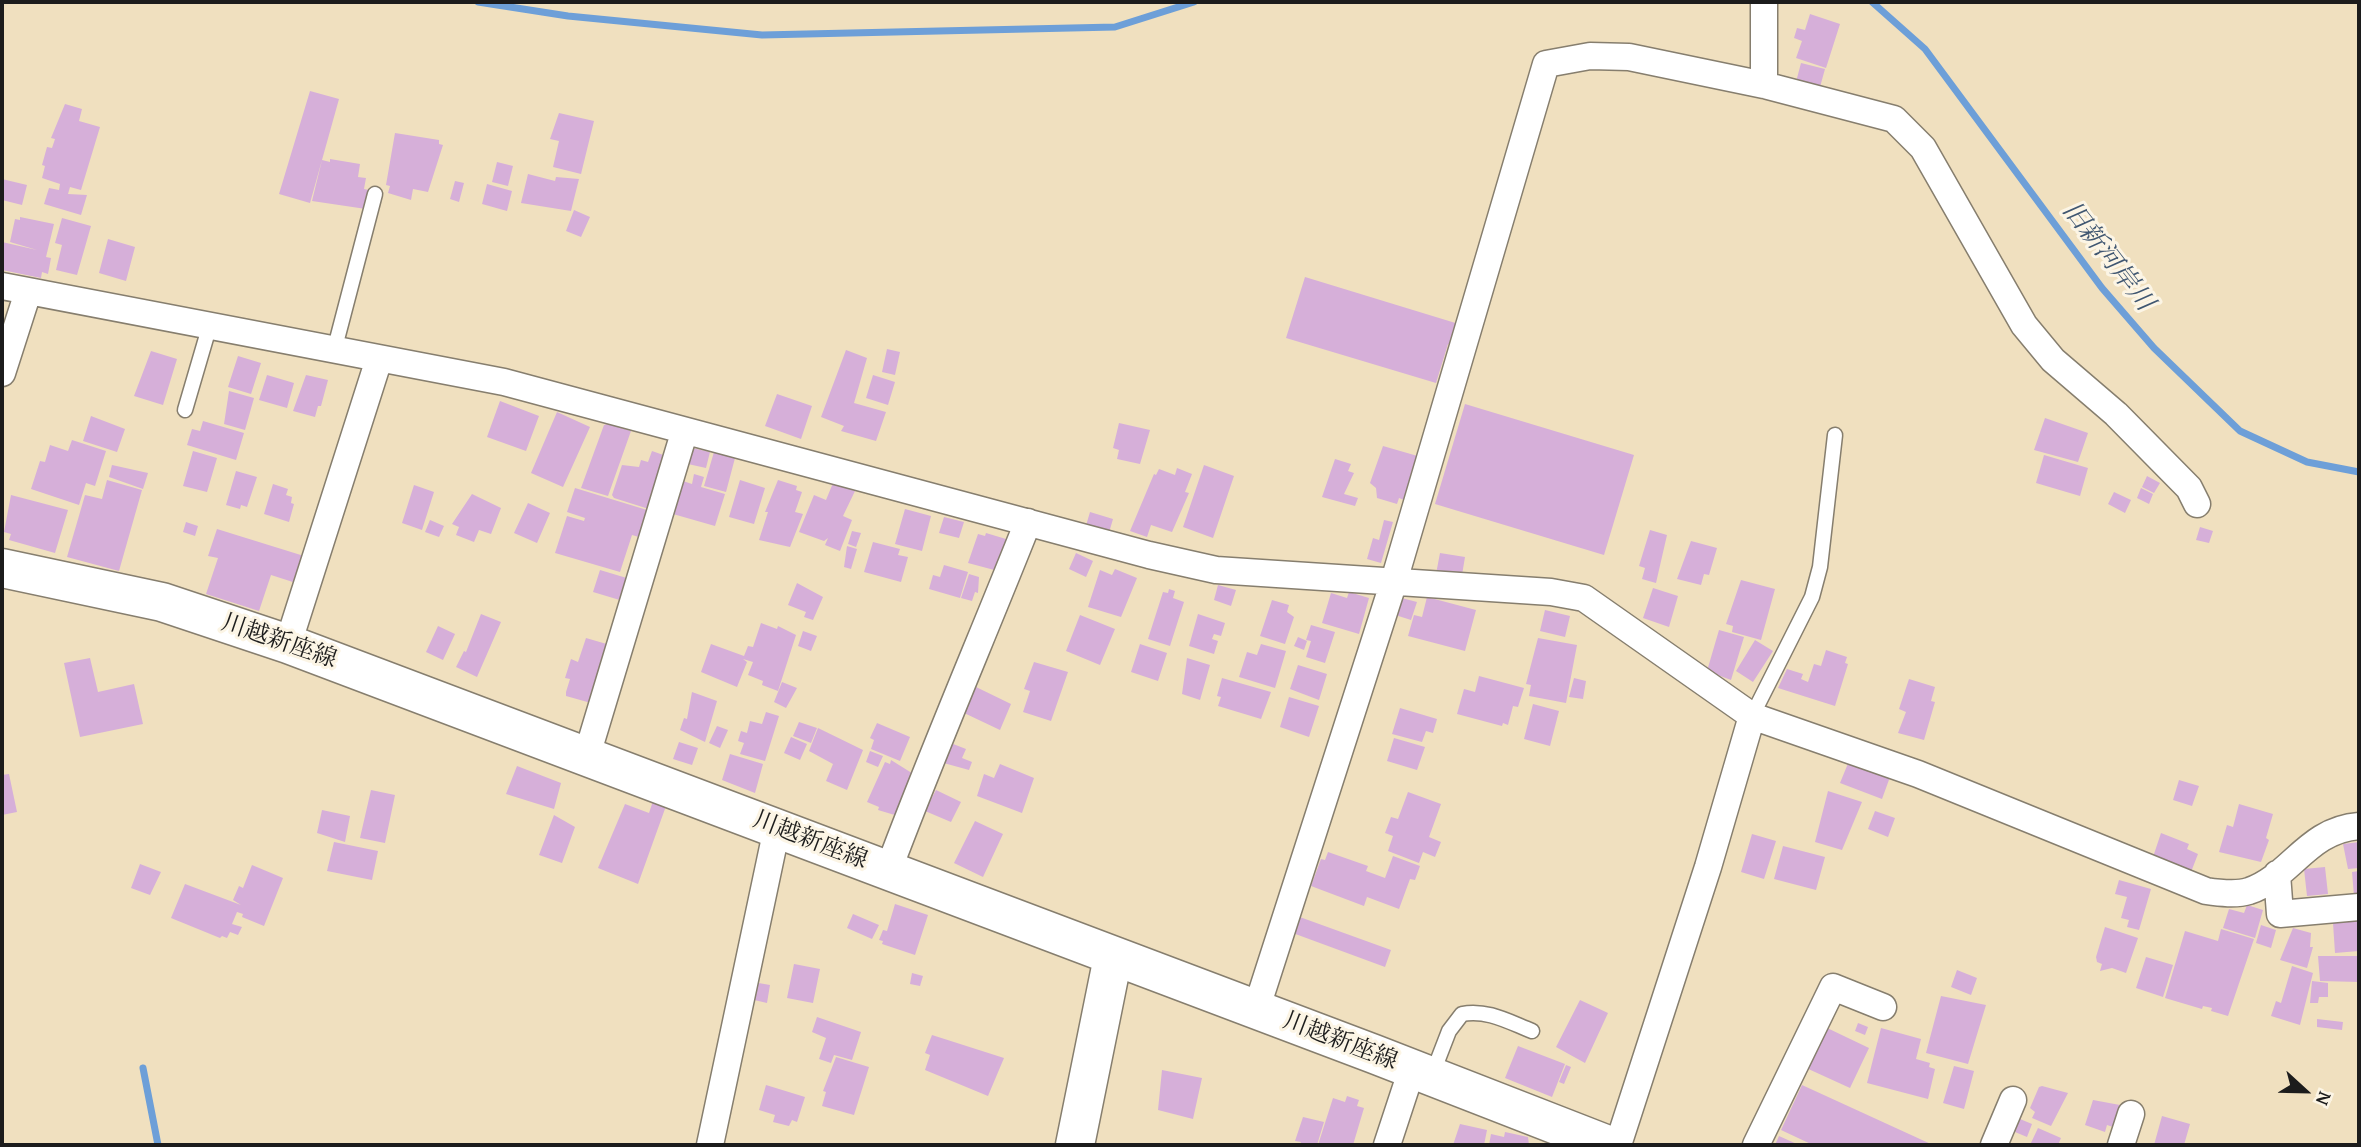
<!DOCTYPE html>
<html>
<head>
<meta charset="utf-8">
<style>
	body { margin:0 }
	#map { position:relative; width:2361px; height:1147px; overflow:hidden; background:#f0e0bf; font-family:"Gentium Book Plus",serif }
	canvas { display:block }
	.frame { position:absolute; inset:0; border:4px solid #1c1c1c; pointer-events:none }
	.north { position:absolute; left:2270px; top:1056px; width:70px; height:70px; -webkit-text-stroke:5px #fcf5e5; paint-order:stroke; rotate:112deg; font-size:19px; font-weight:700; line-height:28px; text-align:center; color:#1c1c1c }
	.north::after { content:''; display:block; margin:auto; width:24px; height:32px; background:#1c1c1c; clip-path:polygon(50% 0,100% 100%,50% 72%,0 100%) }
</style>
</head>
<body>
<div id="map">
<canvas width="2361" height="1147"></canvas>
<div class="frame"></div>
<div class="north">N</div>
</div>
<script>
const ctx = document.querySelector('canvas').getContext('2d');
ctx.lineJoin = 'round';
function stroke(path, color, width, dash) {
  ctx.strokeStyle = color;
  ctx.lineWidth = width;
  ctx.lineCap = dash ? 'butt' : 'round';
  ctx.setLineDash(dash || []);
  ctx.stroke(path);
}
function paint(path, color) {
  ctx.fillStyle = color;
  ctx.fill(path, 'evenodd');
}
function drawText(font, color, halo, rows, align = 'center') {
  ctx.font = font + ' "Gentium Book Plus","Noto Serif JP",serif';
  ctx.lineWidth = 6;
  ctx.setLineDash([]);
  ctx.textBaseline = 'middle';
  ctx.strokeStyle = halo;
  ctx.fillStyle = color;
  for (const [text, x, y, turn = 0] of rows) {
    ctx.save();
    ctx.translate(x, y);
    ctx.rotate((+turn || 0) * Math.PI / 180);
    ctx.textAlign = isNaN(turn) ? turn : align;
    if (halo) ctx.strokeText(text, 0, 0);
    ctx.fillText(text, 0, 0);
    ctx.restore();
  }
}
const stream = new Path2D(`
	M478,2L568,16L762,35L1115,27L1194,2
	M1872,2L1925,49L2102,288L2154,348L2240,431L2307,462L2359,472
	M143,1068L158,1145`);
const building = new Path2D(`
	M1810,14L1840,24L1826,68L1796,58L1802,41L1794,38L1797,28L1805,30Z
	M1801,63L1825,69L1820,87L1796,82Z
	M310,91L339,99L310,203L279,194Z
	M65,104L82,109L79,121L100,127L81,190L70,187L68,194L87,195L81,215L44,204L49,188L59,190L60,184L42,178L45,166L42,165L47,147L52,148L55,139L51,138Z
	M559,113L594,121L581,174L553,167L559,141L550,139Z
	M395,133L439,140V144L443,145L428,192L413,189L411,200L388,193L390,186L386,185Z
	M330,159L360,164L358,177L366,178L364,189L369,190L366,209L312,201L322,160L330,162Z
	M497,162L513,166L508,186L492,182Z
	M528,174L555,181L556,177L579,179L571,211L521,203Z
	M2,179L27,185L22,205L2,200Z
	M455,181L464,183L459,202L450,199Z
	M487,184L512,191L507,211L482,204Z
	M574,210L590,217L581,237L566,231Z
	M20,217L54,224L46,257L51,258L48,274L42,272L41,278L2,270V242L37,250L10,242L15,219L20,220Z
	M62,218L91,226L77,275L56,270L62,245L55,243Z
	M108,239L135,247L126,281L99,273Z
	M1305,277L1462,325L1456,346L1448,344L1436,383L1286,338Z
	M887,349L900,352L895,375L882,372Z
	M846,350L867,358L854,403L886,412L876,441L841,431L844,426L821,417Z
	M151,351L177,359L163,405L134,396Z
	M238,356L261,363L251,394L228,387Z
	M267,375L294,383L287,408L259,400Z
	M306,375L328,380L321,406H318L315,417L293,411Z
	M873,375L895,382L888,405L866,398Z
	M229,391L254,398L245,430L224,424Z
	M777,394L812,406L801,439L765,426Z
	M500,401L539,416L526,451L487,437Z
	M1465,404L1634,455L1604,555L1435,504Z
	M557,412L590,427L563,487L531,473Z
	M91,416L125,429L117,452L83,441Z
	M2045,418L2088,433L2078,462L2034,450Z
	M203,421L244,433L236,460L187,445L192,429L200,431Z
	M1119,423L1150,430L1140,464L1117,459L1119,450L1113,448Z
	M608,424L631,431L608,496L581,488L604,425Z
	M72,440L106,451L95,486L86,483L79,505L31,489L40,461L45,462L50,445L68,451Z
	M1383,446L1421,457L1404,500L1399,498L1397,504L1377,498L1376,488L1370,483Z
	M692,448L710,452L706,468L688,464Z
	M193,451L217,458L207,492L183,486Z
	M652,451L669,457L652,510L614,498L612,495L622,465L639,467L641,460L648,462Z
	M714,452L735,458L726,492L704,486Z
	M2044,455L2088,468L2080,496L2036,483Z
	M1335,459L1351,464L1348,471L1354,473L1344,494L1358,498L1355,506L1322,497Z
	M112,465L148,473L143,489L109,477Z
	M1204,465L1234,476L1213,538L1183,527Z
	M1177,468L1192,474L1185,492L1189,493L1172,532L1151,525L1147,537L1130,531L1154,474L1156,475L1159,469L1175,475Z
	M236,471L257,477L247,507L241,505L240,509L226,505Z
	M694,474L704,477L701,487L725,494L715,526L673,514L683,481L692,484Z
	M2147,476L2160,483L2154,493L2142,487Z
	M107,480L142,490L119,571L67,557L85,495L102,499Z
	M740,480L765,488L754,524L729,517Z
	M778,480L797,486L796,490L802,492L795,512L803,514L790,547L759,540L768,512H765Z
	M833,483L855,491L843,516L852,520L840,551L825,545L828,538L824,541L799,532L814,495L826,500Z
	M273,484L288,489L286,495L292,497L291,503L294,504L289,522L264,514Z
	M414,485L434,492L422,530L402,523Z
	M575,488L647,510L639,537L632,535L620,572L555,553L567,516L584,521L585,518L567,512Z
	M2141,488L2153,494L2149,504L2137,498Z
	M2114,492L2131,500L2125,513L2108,504Z
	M472,494L501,508L491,534L479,530L474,542L456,535L459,527L452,524Z
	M11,495L68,510L55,553L9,540L11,534L4,532Z
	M528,503L550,513L537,543L514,533Z
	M905,509L931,516L922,551L895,544Z
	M1090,512L1113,519L1108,536L1085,529Z
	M944,517L964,522L959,538L939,533Z
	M430,520L444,526L439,537L425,532Z
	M1384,520L1393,522L1381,563L1367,559L1373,538L1379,540Z
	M186,522L198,526L195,536L183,532Z
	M2200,527L2213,531L2209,543L2196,540Z
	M217,529L304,556L296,583L271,575L259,611L206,594L218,558L208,556Z
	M1650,530L1667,535L1656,583L1642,579L1645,568L1639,566Z
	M852,531L861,533L856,547L848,544Z
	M986,533L1006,539L998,571L968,563L978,534L985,536Z
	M1691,541L1717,548L1709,575L1704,574L1701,585L1677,579Z
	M873,542L900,549L898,555L908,557L901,582L864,572Z
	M847,546L857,549L851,569L844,567Z
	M1076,553L1093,561L1086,577L1069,569Z
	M1440,553L1465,557L1462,575L1436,574Z
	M944,565L968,572L960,598L929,589L933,575L940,577Z
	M1115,569L1137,578L1121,617L1088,607L1100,570L1112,575Z
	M600,570L630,579L623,601L593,592Z
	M969,574L979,577L978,593L975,592L972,601L961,598Z
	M1741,580L1775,589L1761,640L1732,632L1733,626L1726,624Z
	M797,583L823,597L813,620L804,617L806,612L788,605Z
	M1218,585L1236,590L1231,606L1214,600Z
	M1653,588L1678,596L1669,627L1643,618Z
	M1169,589L1175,591L1173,598L1184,602L1170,646L1148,639L1163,592L1168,593Z
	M1349,592L1369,598L1359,634L1322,623L1331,593L1347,598Z
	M1394,596L1417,602L1411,620L1389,613Z
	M1427,597L1476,610L1465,651L1408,636L1414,615L1422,617Z
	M1272,600L1289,605L1287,612L1294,617L1285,644L1260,636Z
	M1545,610L1570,616L1565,637L1540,631Z
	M481,614L501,622L477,677L456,667L464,651L466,652Z
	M1198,614L1225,623L1221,636L1214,634L1212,639L1218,641L1214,654L1189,646Z
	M1080,615L1115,629L1100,665L1066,651Z
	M761,623L777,629L778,626L796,635L778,691L762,685L763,681L748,675L753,662L743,659L747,662L737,687L701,672L711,644L744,656L748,646L753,647Z
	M1311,625L1335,632L1325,663L1306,657L1311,641L1306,640Z
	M438,626L455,634L443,660L426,652Z
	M1719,630L1744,637L1731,680L1707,671Z
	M803,631L817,636L811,651L798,646Z
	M1298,637L1307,641L1304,650L1294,646Z
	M586,638L610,645L591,703L566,696V692L570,679L565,678L571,659L578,662Z
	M1538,638L1577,645L1566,703L1529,696L1531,685L1526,684Z
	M1755,640L1773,651L1753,682L1736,671Z
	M1140,644L1167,653L1158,681L1131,672Z
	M1261,644L1286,651L1275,688L1239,677L1247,652L1257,655Z
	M1826,650L1847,657L1845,663L1848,664L1835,706L1778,688L1787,669L1803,674L1801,679L1808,682L1814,664L1821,666Z
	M90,658L98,692L134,684L143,724L80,737L64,663Z
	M1187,658L1210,665L1200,700L1182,694Z
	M1034,662L1068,672L1051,721L1023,712L1030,691L1024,689Z
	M1298,665L1327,674L1319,700L1290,689Z
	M1479,676L1524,688L1518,707L1513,706L1508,725L1503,723L1502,726L1457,714L1464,689L1475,692Z
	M1222,678L1271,692L1261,719L1218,706L1221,697L1217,696Z
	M1574,678L1586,681L1583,699L1569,697Z
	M1909,679L1935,687L1931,701L1935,702L1924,740L1898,733L1906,712L1899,709Z
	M782,682L797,688L786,708L774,702Z
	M974,686L1011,704L1000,730L962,712Z
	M692,692L717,701L705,742L680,730L684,718L687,719Z
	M1289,697L1319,706L1309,737L1280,727Z
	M1533,704L1559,711L1550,746L1524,739Z
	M1400,708L1437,719L1433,733L1426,731L1422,742L1392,734Z
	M766,712L779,716L765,761L740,754L744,743L738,741L741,731L747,733L750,721L762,724Z
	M799,722L817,728L811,743L793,736Z
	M877,723L910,737L900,761L871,749L874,740L870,738Z
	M717,726L728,730L720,748L709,743Z
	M818,728L863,750L847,790L826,781L833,764L809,751Z
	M791,737L807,744L800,760L784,753Z
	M1394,738L1425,747L1417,770L1387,761Z
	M679,742L698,748L692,765L673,759Z
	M948,742L966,749L962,758L972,762L969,770L940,762Z
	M870,751L883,756L878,767L866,762Z
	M730,754L763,764L755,793L722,780Z
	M891,760L915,775L898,816L878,810L879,807L867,802L885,762L890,764Z
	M1849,761L1890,777L1882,799L1840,783Z
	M1000,764L1034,778L1022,813L977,796L984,774L994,778Z
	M517,766L561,783L554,809L506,794Z
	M9,774L17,812L2,815V775Z
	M2179,780L2199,786L2192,806L2173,800Z
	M371,790L395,795L385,843L360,838Z
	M936,790L961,802L951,822L925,811Z
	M1828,791L1862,802L1842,850L1815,842Z
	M1408,792L1441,804L1429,837L1441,842L1435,857L1423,852L1419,863L1388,851L1393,836L1385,833L1391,817L1398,819Z
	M653,801L666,806L638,884L598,868L625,804L649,813Z
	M2239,804L2273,814L2266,838L2269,840L2261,862L2219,852L2227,825L2233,827Z
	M322,810L350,816L345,842L317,833Z
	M1875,811L1895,818L1888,837L1868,829Z
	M554,815L575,827L562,863L539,855Z
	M975,821L1003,834L983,877L954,863Z
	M2161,833L2189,844L2187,849L2198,854L2191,872L2153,857Z
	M1752,834L1776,841L1764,879L1741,872Z
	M334,842L378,851L372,880L327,871Z
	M2359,842V868L2348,869L2343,844Z
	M1783,846L1825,857L1816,890L1774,879Z
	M1328,852L1368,866L1366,871L1385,878L1393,856L1420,866L1415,880L1410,879L1399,909L1367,897L1364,906L1311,886L1321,859L1325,860Z
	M140,864L161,872L150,895L131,888Z
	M252,865L283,878L264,926L242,917L243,914L237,912L232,924L242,927L238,935L230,932L227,938L222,936L220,938L171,918L185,884L241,905L233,900L239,886L243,888Z
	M2325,867L2328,894L2307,896L2304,869Z
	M2359,871V896H2354L2352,872Z
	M2119,880L2151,889L2139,930L2127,927L2129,920L2121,918L2127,897L2115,894Z
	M895,904L928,915L915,955L882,944L883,941L879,940L883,930L887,931Z
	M2247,905L2263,910L2255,938L2223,928L2229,909L2244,913Z
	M853,914L879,925L872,939L847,928Z
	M1297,916L1391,950L1385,967L1290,932Z
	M2357,920L2359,951L2335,953L2333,923Z
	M2261,925L2276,930L2271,948L2256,943Z
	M2105,927L2138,938L2126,973L2112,968L2100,971L2102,964L2097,962L2096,957Z
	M2293,928L2311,933L2310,947H2313L2307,968L2280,960Z
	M2221,929L2254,939L2228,1016L2211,1011L2212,1008L2203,1006L2202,1009L2165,998L2185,931L2218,941Z
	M2318,956H2359V982L2320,981Z
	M2146,957L2173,965L2163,997L2136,988Z
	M794,964L820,969L813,1003L787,998Z
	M2292,966L2313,973L2300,1025L2271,1016L2276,1001L2281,1003Z
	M1957,970L1977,978L1971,995L1951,987Z
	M912,973L923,976L920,986L910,984Z
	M2312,981L2328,983V997H2319L2318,1003H2310Z
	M753,982L770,985L767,1003L750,999Z
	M1941,996L1986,1005L1968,1064L1926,1053Z
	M1580,1000L1608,1013L1585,1063L1556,1047Z
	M817,1017L861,1032L852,1060L834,1055L831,1063L819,1059L826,1038L812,1032Z
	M2317,1019L2343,1022L2342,1030L2317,1027Z
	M1858,1023L1868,1027L1865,1035L1855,1031Z
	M1823,1026L1869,1048L1850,1088L1804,1067Z
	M1881,1028L1921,1039L1916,1059L1930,1063L1929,1067L1935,1069L1928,1099L1867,1083Z
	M932,1035L1004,1058L988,1096L925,1070L930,1055L925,1053Z
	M1518,1046L1565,1064L1552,1097L1505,1078Z
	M836,1057L869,1067L854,1115L822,1106L826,1092L823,1091Z
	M1566,1065L1571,1067L1564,1084L1559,1082Z
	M1954,1066L1974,1071L1964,1109L1943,1103Z
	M1162,1070L1202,1078L1193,1119L1158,1110Z
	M766,1085L805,1097L797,1122L792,1120L789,1126L773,1122L775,1115L759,1110Z
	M1802,1085L1933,1145H1813L1781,1130Z
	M2042,1086L2068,1093L2051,1126L2032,1118L2035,1112L2030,1108L2039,1087Z
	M1347,1096L1359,1100L1357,1106L1364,1108L1353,1145H1318L1333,1098L1345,1102Z
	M2093,1100L2120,1105L2113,1127L2107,1125L2105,1132L2085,1125Z
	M2162,1116L2190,1124L2184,1145H2154Z
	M1303,1117L1324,1122L1317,1145H1300L1301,1142L1295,1141Z
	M2020,1119L2032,1124L2027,1137L2015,1132Z
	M1460,1124L1487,1130L1484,1145H1453Z
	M2038,1128L2061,1138L2058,1145H2030Z
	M1505,1132L1528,1137L1529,1145H1489L1491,1134L1504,1137Z
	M1779,1136L1799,1145H1775Z`);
const lane = new Path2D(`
	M334,351L375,194
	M185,410L209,328
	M1752,716L1812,597L1820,567L1835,435
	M1432,1075L1449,1031L1462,1014C1487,1009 1509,1022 1532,1031`);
const street = new Path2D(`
	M1764,85V2
	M2,286L504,382L1149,555L1216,570L1551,592L1584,598L1752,716L1918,774L2206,891C2220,893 2236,895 2249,891C2291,877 2307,830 2359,826
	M2,373L28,292
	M288,644L379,359
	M587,755L684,433
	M888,871C932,753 982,638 1028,522
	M2277,874L2280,914L2359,907
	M1256,1010L1394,581L1546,64L1590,56L1629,57L1764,85L1894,119L1923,148L2024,325L2053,360L2116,414L2189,488L2197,504
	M710,1145L777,828
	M1387,1145L1412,1069
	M1618,1145L1708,867L1752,716
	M1756,1145L1833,987L1883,1007
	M1994,1145L2013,1100
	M2121,1145L2131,1114`);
const secondary = new Path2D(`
	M2,568L162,602L288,644L1374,1054L1608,1145
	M1075,1145L1113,957`);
const streetNames = [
	["川越新座線",279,642,19],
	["川越新座線",810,841,21],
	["川越新座線",1340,1042,21]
];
const waterNames = [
	["旧新河岸川",2107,257,52]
];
stroke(stream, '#6d9fd8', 7);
paint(building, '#d6afd9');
stroke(lane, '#867e6e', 17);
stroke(street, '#867e6e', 29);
stroke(secondary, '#867e6e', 41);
stroke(lane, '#fff', 14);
stroke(street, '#fff', 26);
stroke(secondary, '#fff', 38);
drawText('24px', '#1c1c1c', '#fcf5e5', streetNames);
drawText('italic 26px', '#405771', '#fcf5e5', waterNames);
</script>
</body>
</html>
